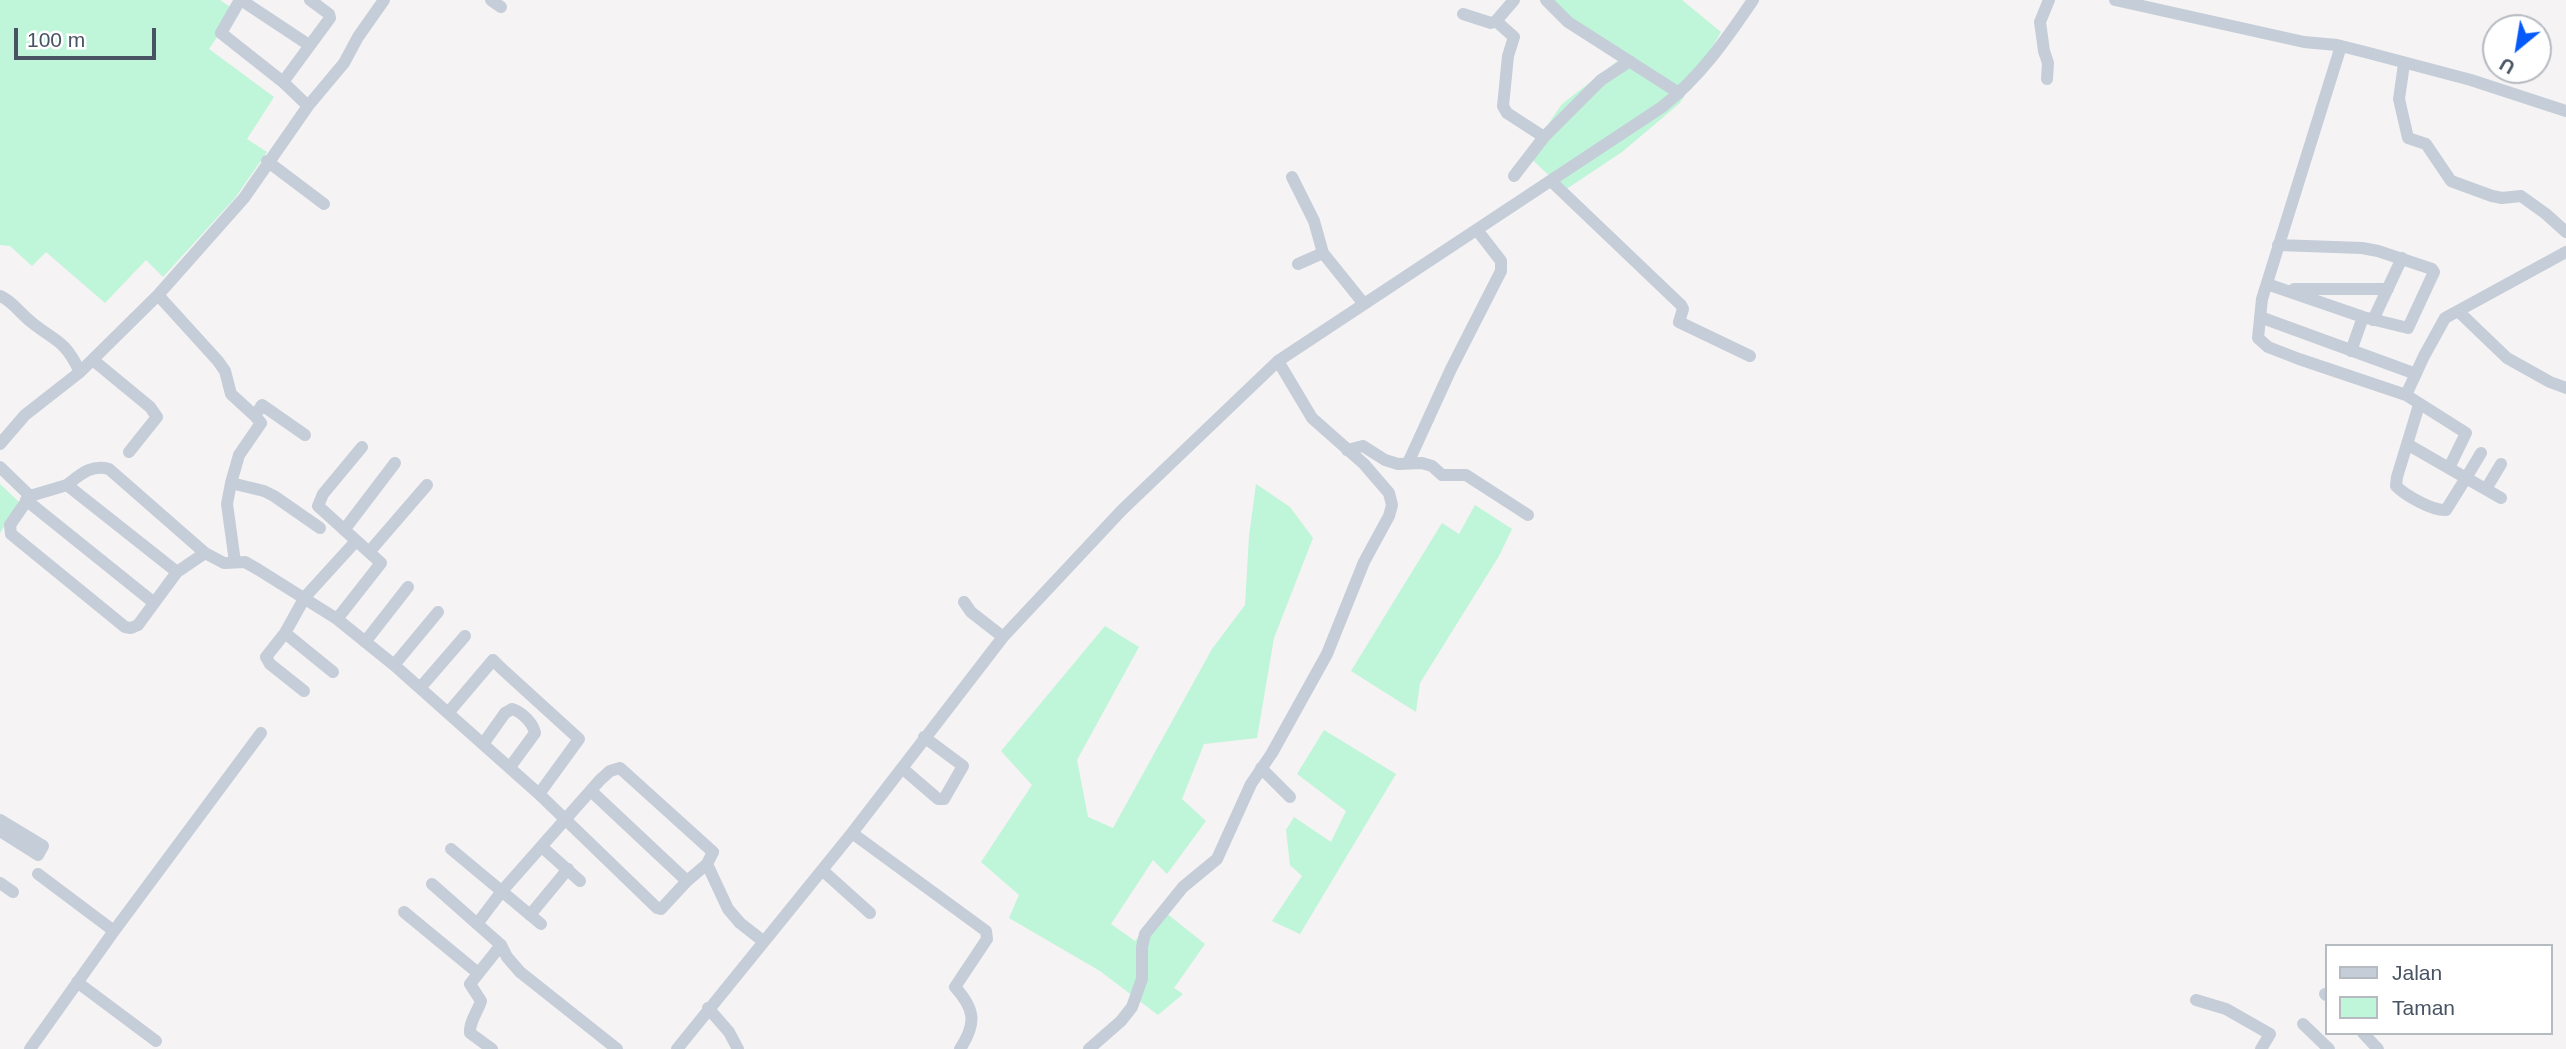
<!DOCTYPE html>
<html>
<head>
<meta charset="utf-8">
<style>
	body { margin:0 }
	#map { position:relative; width:2566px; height:1049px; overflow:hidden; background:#f5f3f3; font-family:Helvetica,sans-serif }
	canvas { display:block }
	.legend { position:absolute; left:2325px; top:944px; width:228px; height:91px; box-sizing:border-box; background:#fff; border:2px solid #b6bac1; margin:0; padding:9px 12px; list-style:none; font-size:21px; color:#485363 }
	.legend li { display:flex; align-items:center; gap:14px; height:35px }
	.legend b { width:35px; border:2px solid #b6bac1 }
	.north { position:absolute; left:2482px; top:14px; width:70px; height:70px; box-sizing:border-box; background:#fff; border:2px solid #b6bac1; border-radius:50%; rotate:210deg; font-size:19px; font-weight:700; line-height:28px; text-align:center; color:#485363 }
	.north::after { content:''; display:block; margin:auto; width:24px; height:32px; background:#075afa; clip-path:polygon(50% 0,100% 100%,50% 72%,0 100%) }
	.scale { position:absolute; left:14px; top:28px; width:142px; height:32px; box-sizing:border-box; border:4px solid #485363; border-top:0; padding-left:9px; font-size:21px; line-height:24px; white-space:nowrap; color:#485363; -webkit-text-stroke:5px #fff; paint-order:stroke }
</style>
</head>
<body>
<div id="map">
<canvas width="2566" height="1049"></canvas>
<ul class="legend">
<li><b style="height:9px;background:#c5cdd8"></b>Jalan</li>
<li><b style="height:19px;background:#bff5d9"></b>Taman</li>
</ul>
<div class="north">U</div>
<div class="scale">100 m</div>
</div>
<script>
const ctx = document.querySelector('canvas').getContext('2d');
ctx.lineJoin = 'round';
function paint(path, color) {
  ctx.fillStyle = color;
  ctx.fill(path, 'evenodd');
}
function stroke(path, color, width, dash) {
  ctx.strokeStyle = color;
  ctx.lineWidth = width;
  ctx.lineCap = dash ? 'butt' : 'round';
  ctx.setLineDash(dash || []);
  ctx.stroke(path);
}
const green = new Path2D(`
	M0,0H220L235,10L209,49L274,97L247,139L267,152L235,198L163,277L146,260L105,303L46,252L32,266L10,246L0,245Z
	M1553,0H1682L1721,32L1680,103L1622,152L1565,190L1527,155L1562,104L1620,59L1578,30Z
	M0,484L19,502L0,533Z
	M1256,484L1290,507L1313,538L1274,638L1257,738L1204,744L1182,799L1206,821L1167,874L1153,860L1111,924L1135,941L1161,909L1205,944L1174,988L1183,994L1158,1015L1100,971L1009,918L1019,895L981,862L1032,785L1001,751L1105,626L1139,647L1077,760L1088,817L1113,828L1212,649L1245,605L1249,536Z
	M1475,505L1512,529L1499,556L1420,683L1416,712L1351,671L1442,523L1459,534Z
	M1324,730L1396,774L1300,934L1272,921L1302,876L1290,865L1286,830L1294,817L1331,842L1346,811L1297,774Z`);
const minor = new Path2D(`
	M240,0L221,33L283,82
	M241,0L309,45
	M491,0L501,7
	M1546,0L1568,22L1679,93
	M2115,0L2304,42L2337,45L2365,52L2471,80L2566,111
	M1463,14L1491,23L1496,21L1514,0
	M1496,21L1514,37L1508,56L1503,106L1507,113L1544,137L1601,80L1630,61
	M2341,46L2262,299L2258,338L2268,347L2299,359L2406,395L2466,433L2449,468
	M2404,64L2399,99L2408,138L2426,144L2451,181L2492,196L2502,198L2521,196L2546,214L2566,232
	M2047,79L2048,63L2044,51L2040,22L2049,0
	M308,106L283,82L330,18L329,14L310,0
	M267,161L324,204
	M1514,176L1544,137
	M1292,177L1314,221L1323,253L1364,304
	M1551,181L1681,305L1683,309L1679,322L1750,356
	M1298,264L1323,253
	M2267,284L2363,317L2408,328L2434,272L2432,269L2378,251L2362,248L2278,245
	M2294,289H2388
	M158,295L218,361L225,371L231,394L255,416
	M0,296C11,300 20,313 30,321C55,342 64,338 80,372
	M2458,311L2507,358L2550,382L2566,388
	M2260,317L2416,374
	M2373,320L2402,258
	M2351,351L2363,317
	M93,360L150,407L157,417L129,452
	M2406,395L2424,356L2445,318L2566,252
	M0,444L25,415L80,372L158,295L244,198L308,106L344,63L358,37L384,0
	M2407,444L2466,478L2446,510C2433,511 2406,496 2396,486L2397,477L2419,405
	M1347,450L1363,446L1385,460L1398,464L1422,463L1432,466L1442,475H1466L1528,515
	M2481,453L2466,478L2501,498
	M1408,463L1451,369L1501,271V261L1477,230
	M0,467L30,496L10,525L11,534L125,627L131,628L138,625L177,572L205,553
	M231,483L264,491L274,496L320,528
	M67,485C80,475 91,464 109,469L205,553L224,563L245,562L259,570L337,619L394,665L539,794L657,908L661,909L687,881L707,864
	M2486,489L2501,464
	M30,496L67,485L177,572
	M26,500L153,602
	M344,530L395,463
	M370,551L427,485
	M235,562L227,504L231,483L239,455L261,423L255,416L262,405L305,435
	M964,602L971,612L1003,637
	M337,619L381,563L318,506L323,494L362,447
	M285,633L333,672
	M365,642L408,587
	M394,665L438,612
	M420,688L465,636
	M304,691L270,664L266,657L285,633L305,597L356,541
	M448,713L493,660L501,668L579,739L539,794
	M483,744L505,713L512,709C522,712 533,723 535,733L510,767
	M902,768L938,799H944L963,766L924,737
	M1261,768L1290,797
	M591,791L687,881
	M0,820L43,846L38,855L0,831
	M852,833L986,931L987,939L955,987C975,1009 977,1023 960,1049
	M542,847L580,881
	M451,849L541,924
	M822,870L870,913
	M38,874L114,931
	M0,883L13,892
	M432,884L501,945L507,957L520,972L617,1049
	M404,912L478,973
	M530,915L568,869
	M477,924L502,891L600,780L610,771L620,768L713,852L707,864L728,909L740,923L763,941
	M77,982L156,1041
	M2325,994L2326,995
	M2196,1000L2226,1009L2270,1034L2261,1049
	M708,1008L729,1032L738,1049
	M2303,1024L2329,1049
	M2363,1033L2378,1049
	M30,1049L114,931L261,733
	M492,1049L470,1033C469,1022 478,1011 481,1001L470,984L501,945
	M677,1049L852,833L1003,637L1122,510L1278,361L1662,107C1700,77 1726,40 1753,0
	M1089,1049L1121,1021L1132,1007L1142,979V947L1145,934L1183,887L1217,859L1251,784L1272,753L1327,654L1364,562L1389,516L1392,505L1389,493L1364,464L1312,418L1278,361`);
paint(green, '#bff5d9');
stroke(minor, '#c5cdd8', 12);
</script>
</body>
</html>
